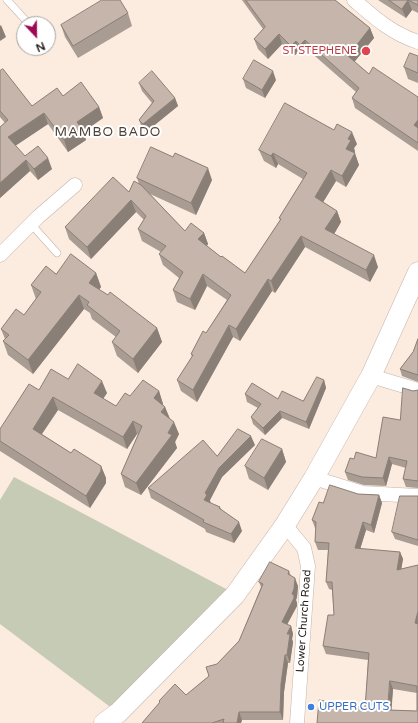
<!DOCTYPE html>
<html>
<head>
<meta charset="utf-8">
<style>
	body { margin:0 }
	#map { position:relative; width:418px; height:723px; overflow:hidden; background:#fcebdf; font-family:"Varela Round",sans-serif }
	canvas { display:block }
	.north { position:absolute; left:16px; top:16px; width:40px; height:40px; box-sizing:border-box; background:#fff; border:1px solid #a6a4a2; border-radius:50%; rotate:158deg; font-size:11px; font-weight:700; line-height:16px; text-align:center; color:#211c17 }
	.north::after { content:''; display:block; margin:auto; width:14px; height:18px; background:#9d0954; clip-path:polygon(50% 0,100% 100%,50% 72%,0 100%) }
</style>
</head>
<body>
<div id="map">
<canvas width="418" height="723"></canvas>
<div class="north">N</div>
</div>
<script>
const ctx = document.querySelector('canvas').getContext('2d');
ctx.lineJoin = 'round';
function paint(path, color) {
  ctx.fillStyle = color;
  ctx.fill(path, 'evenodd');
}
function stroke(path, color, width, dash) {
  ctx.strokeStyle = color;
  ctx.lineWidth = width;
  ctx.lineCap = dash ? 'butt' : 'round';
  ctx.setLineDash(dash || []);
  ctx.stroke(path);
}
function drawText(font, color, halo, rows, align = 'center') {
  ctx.font = font + ' "Varela Round",sans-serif';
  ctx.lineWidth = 4;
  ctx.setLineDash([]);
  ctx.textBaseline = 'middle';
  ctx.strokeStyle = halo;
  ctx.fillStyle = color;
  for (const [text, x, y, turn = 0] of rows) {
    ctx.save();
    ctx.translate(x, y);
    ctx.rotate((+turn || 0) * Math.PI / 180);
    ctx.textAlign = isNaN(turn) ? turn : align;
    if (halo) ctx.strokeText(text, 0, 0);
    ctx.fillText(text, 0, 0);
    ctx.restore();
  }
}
const green = new Path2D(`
	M14,477L228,590L113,709L0,624V500Z`);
const service = new Path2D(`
	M7,0L29,24
	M31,224L57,253`);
const minor = new Path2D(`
	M354,0C375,18 391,33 418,42
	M0,255L38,217L75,185
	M371,376L418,390
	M314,478L363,493L418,496
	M285,525L304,548L308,566L297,723`);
const secondary = new Path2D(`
	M104,723L118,713L235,595L285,525L314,478L371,376L418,272`);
const wall = new Path2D(`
	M242,0H335L370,28L374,38L354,62L369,74L418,97V151L355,108L352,98L356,92L308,50L304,54L300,50L295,55L282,44L268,59L258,49L254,39L263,29Z
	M378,0H418V13L412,10L406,18Z
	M128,13L132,26L78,58L65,37L61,25Z
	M418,56V83L408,79L404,67Z
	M0,71L32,106L63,96L99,107L103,118L83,132L86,140L68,152L48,124L15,146L25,156L52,169L38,180L30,171L0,198L5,123L0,117Z
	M243,79L276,80L265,98L246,88Z
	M139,83L175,98L178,106L146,132L142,128L139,120L152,103L142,91Z
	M357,144L354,148L355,152L354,153L359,165L346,187L336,181L323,202L337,211L341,222L334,234L378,267L370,282L305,247L275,293L272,291L240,341L233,337L197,402L181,391L177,380L192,357L191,354L206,333L227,300L207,286L195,310L177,302L173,290L179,278L163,265L159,254L161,252L142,241L138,229L144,220L136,212L91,259L69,239L65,227L129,192L139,184L137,178L212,180L196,215L150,194L185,231L204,233L208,244L207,246L221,257L245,273L280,220L279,218L303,179L278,164L276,168L264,161L259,150Z
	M96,273L101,287L99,290L157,328L162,342L138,373L117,356L112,342L116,337L92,319L90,313L84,309L33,374L8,355L3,341L5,339L1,329L24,315L36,299L31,285L56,274Z
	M418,339V382L402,376L400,369L413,352Z
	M68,379L107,393L103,399L116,406L130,396L159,391L163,404V405L165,407L170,419L179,434L175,442L177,448L141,495L125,487L121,474L138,434H137L127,449L58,410L42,434L71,453L101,466L106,478V483L90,508L0,451V429Z
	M324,380L326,388L309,429L282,418L265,435L253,424L251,417L258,408L247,402L245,394L278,399L303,401Z
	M418,390V488L406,487L403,479L406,468L392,464L386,486L364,485L348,480L345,472L354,459L376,458L400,420L413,391Z
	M255,445L222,477L210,500V503L220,507L221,509L242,531L234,543L206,532L205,529L151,498L148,488L217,456Z
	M282,449L286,462L268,490L249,479L245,466Z
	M358,494L379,495L382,503L374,533L366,530L360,549L400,552L403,559L401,569L418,565V723L365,708L368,660L326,654L323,646L334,615L332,590L329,589L326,582L328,550H318L315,542L316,528H315L312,520L323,503ZM393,689L417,693V711L391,710Z
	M418,496V546L395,539L392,532Z
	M289,571L291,576L298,586L297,597L296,600L297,603V606L287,625L291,626L293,634L292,639L293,642L290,663H288L284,692L283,720H242L241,723H142L160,703L159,701L186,695L209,676L217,664L239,641L261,587L259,582Z`);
const shadedWall = new Path2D(`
	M408,0L412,10L406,18L402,9Z
	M1,25L6,37L0,41V26Z
	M370,28L374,38L351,66L348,56Z
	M279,34L282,44L268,59L265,49Z
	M305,40L308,50L304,54L300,45Z
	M296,41L300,50L295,55L291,46Z
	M273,71L276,80L265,98L262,90Z
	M175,98L178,106L146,132L143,124Z
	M99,107L103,118L83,132L86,140L68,152L64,140L77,122Z
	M44,113L48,124L12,148L8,137Z
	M418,120V135L414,125Z
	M352,132L357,144L354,148L355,152L350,160L346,149L348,139Z
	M273,153L278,164L276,168L271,156Z
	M355,153L359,165L346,187L342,176Z
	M48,158L52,169L38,180L34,169Z
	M26,160L30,171L0,198V183Z
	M208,168L212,180L196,215L191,203Z
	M331,170L336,181L319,209L315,197Z
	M131,200L136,212L91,259L87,247Z
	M337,211L341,222L330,241L325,229Z
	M204,233L208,244L202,251L198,239Z
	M301,236L305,247L275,293L271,281Z
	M374,255L378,267L370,282L366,270Z
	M96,273L101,287L94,296L89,283Z
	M203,274L207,286L195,310L190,299Z
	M268,279L272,291L240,341L236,329Z
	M79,295L84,309L33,374L28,360Z
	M229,325L233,337L197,402L193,390Z
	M157,328L162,342L138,373L133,359Z
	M324,380L326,388L309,429L306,422Z
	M102,381L107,393L98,406L94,393Z
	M159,391L163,404L158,411L154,398Z
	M53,397L58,410L37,441L33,429Z
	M165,407L170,419L161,412Z
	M280,411L282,418L265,435L263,428Z
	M133,421L137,434L127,449L123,437Z
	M174,422L179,434L175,442L177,448L141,495L136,483L168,433Z
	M251,436L255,445L222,477L210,500L211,504L204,500L205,493L219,468Z
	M282,449L286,462L268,490L264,478Z
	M389,457L392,464L386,486L383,478Z
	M101,466L106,478V483L90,508L86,496Z
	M379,495L382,503L374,533L371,525Z
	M239,522L242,531L234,543L231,534Z
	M363,522L366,530L358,556L355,548Z
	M400,552L403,559L400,577L397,570Z
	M295,578L298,586L297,597L296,600L297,603V606L284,630L282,622L292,594Z
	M418,611V631L415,623Z
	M291,626L293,634L292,639L293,642L290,663L287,655V634Z
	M285,655L288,663L284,692L283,720L280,712L281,684Z
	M390,681L393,689L391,718L388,710Z
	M239,712L242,720L241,723H237Z`);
const building = new Path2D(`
	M102,0H120L128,13L73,46L61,25Z
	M246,0H335L370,28L348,56L369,74L373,67L418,97V120L414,125L418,128V143L352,98L359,88L305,40L300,45L296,41L291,46L279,34L265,49L254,39L265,27Z
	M389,0H418V5L408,0L402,9Z
	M410,53L418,56V73L404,67Z
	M254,60L273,71L262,90L243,79Z
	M3,69L32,106L57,88L63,96L81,82L99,107L77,122L82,129L64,140L44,113L8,137L25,156L38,146L48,158L34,169L26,160L0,183V127L8,120L0,111V71Z
	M152,71L175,98L143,124L139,120L154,101L139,83Z
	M285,103L334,130L337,124L352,132L348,139L351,140L346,149L355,153L342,176L331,170L315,197L337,211L325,229L374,255L366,270L301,236L271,281L268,279L236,329L229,325L193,390L177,380L193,355L191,354L203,331L206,333L231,295L203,274L190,299L173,290L183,272L159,254L166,246L138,229L146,216L131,200L87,247L65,227L113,177L129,192L134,181L141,185L185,231L191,223L204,233L198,239L221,257L222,256L245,273L281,219L279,218L307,173L273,153L271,156L259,150Z
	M151,147L173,157L175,153L208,168L191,203L137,178Z
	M71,254L96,273L89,283L108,295L110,292L157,328L133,359L112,342L120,331L87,305L89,302L79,295L28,360L3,341L9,335L1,329L16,309L24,315L41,292L31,285L46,266L56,274Z
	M418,339V375L400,369L413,352Z
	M78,364L102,381L94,393L116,406L125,393L130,396L143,380L159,391L154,398L165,407L161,412L174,422L168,433L172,435L136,483L121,474L142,426L133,421L123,437L53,397L33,429L71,453L74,449L101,466V471L86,496L0,441V429L29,384L39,390L51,369L68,379Z
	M317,377L324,380L306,422L280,411L263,428L251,417L261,404L245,394L252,383L278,399L282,391L303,401Z
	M403,388L413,391L418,390V481L403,479L407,461L389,457L383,478L362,477L345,472L350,458L354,459L356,452L376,458L383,417L400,420Z
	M238,429L251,436L219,468L205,493L207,495L204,500L220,507L219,508L239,522L231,534L203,522L204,520L148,488L203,440L217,456Z
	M262,439L282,449L264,478L245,466Z
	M330,485L358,494L379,495L371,525L363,522L355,548L400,552L397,570L418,565V611L415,623L418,624V723H317L319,700L365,708L369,653L323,646L328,615H334L332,582H326L329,543L315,542L316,522L312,520L319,502L323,503ZM390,681L417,686V711L388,710Z
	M400,496H418V540L392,532Z
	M270,562L289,571L288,574L295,578L294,589L292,594L294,595V598L282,622L291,626L287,634H290L287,655H285L281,684L280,712H239L237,723H223L224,719L212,723H142L160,702L159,701L175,684L186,695L209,676L206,667L217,664L239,641L263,584L259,582Z`);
const markers = [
	[366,51,5,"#e0444e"],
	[311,707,4,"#3f7fe0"]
];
const healthNames = [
	["ST STEPHENE",357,51]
];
const streetNames = [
	["Lower Church Road",304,621,-86]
];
const shopNames = [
	["UPPER CUTS",319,707]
];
const quarterNames = [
	["MAMBO BADO",108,133]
];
paint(green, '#c5cbb4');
stroke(service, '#c4b4a9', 8);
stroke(minor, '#c4b4a9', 15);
stroke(secondary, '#c4b4a9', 21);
stroke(service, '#fff', 7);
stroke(minor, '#fff', 14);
stroke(secondary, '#fff', 20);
paint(wall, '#a99c92');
paint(shadedWall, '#8a7f77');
paint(building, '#c5b5aa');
stroke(building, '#8a7f77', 1);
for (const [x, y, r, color] of markers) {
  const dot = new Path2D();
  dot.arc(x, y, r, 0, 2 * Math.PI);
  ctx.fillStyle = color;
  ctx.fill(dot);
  stroke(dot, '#fff', 1.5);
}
drawText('11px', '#be3a42', '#fff', healthNames, 'right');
drawText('11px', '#211c17', '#fff', streetNames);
drawText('11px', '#366cbe', '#fff', shopNames, 'left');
ctx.letterSpacing = '1px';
drawText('13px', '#4c3f35', '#fff', quarterNames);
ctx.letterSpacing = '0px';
</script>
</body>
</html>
